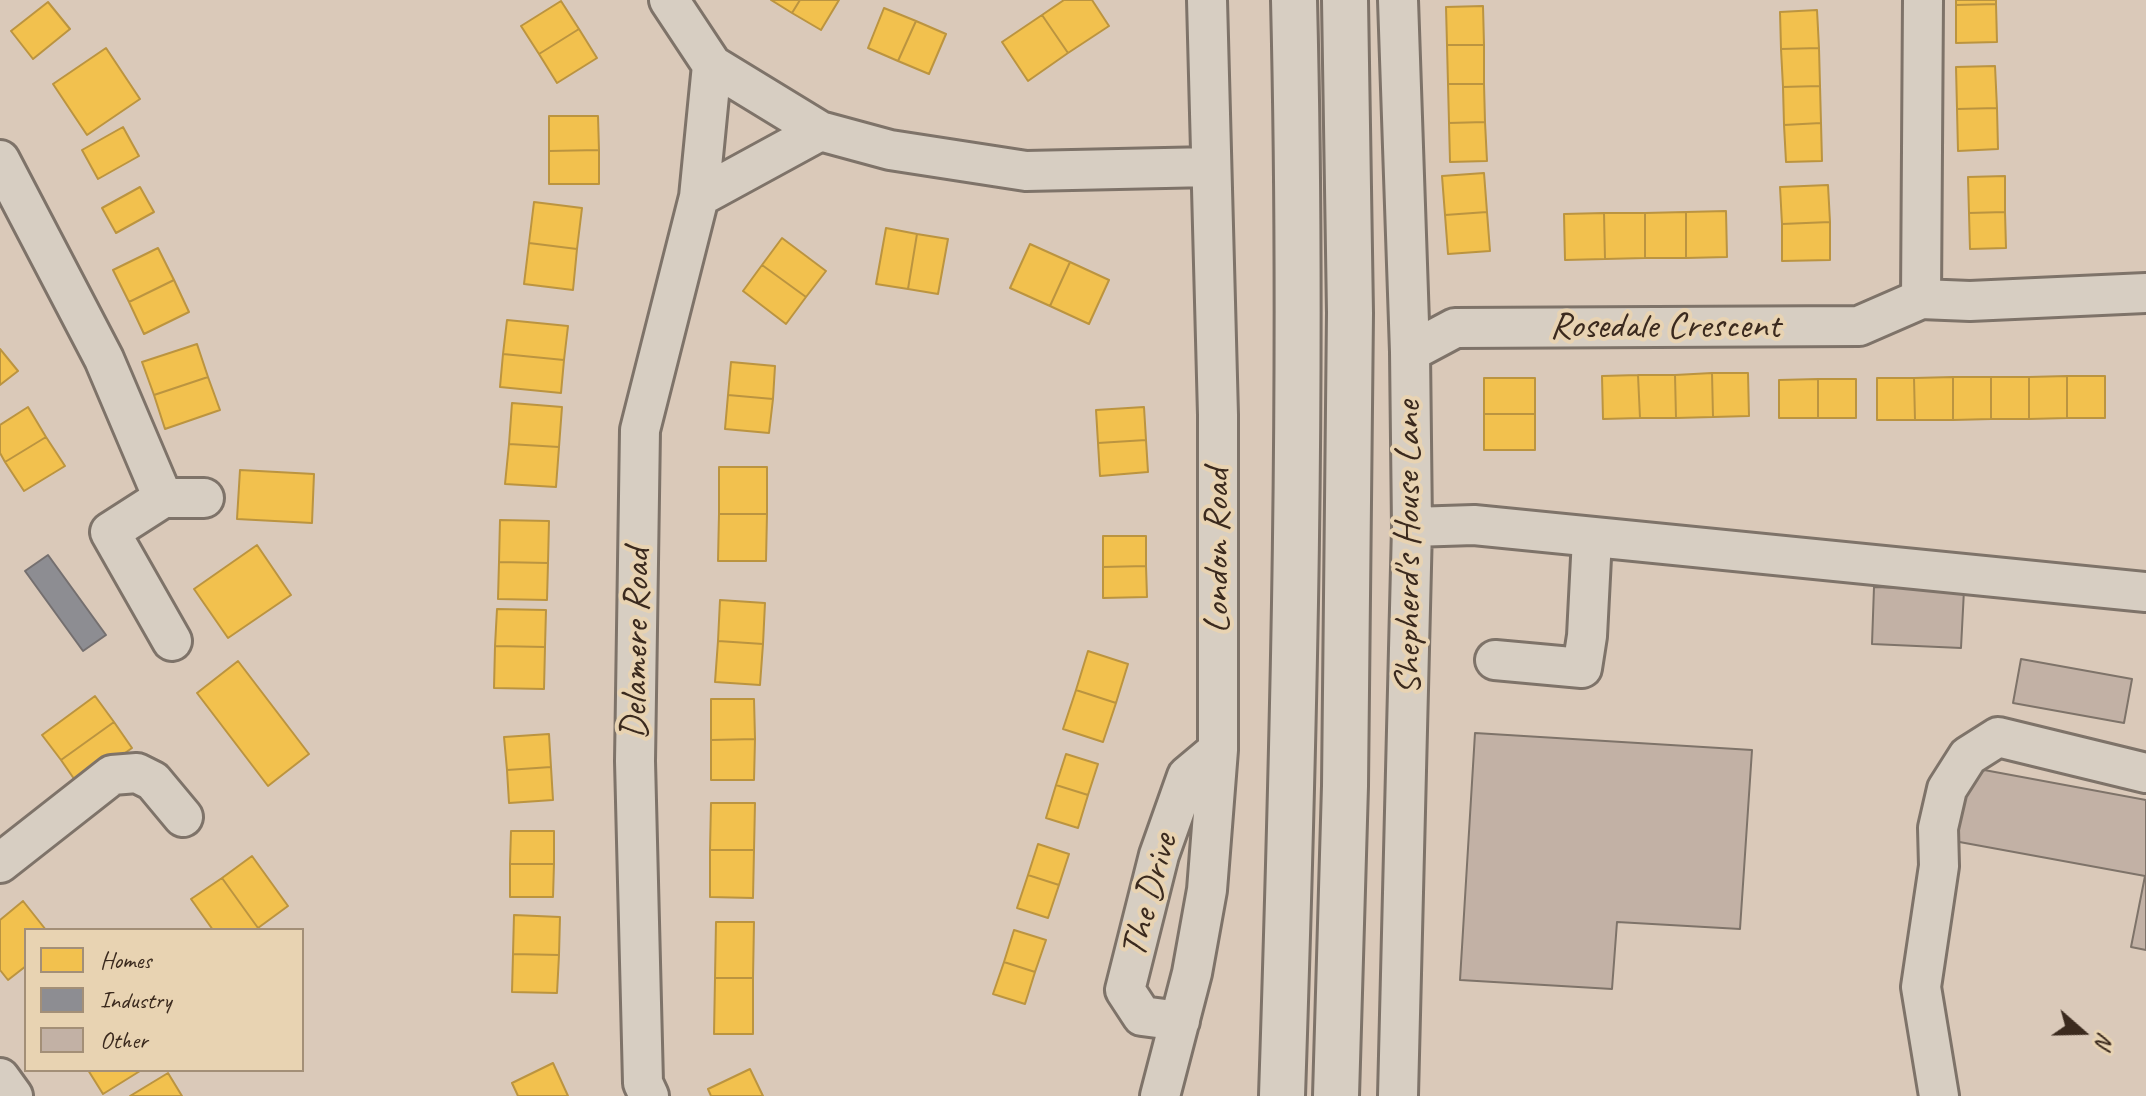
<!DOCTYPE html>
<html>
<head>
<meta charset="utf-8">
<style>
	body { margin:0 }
	#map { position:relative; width:2146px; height:1096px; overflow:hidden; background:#dac9b9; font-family:Caveat,sans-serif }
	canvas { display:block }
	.legend { position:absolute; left:24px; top:928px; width:280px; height:144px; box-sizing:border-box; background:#e8d3b2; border:2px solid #a38f77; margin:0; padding:10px 14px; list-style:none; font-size:24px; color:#3b2a1e }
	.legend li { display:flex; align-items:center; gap:16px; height:40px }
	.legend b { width:40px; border:2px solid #a38f77 }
	.north { position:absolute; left:2042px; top:992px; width:80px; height:80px; -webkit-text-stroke:6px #e8d3b2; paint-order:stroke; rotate:110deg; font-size:22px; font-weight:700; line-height:32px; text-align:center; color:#3b2a1e }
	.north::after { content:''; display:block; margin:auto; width:28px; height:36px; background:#3b2a1e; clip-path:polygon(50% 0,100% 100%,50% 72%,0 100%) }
</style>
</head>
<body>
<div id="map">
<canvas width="2146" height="1096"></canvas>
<ul class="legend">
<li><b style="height:22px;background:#f2c14e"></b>Homes</li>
<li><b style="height:22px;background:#8d8d92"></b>Industry</li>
<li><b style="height:22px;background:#c2b1a5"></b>Other</li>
</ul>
<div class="north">N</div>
</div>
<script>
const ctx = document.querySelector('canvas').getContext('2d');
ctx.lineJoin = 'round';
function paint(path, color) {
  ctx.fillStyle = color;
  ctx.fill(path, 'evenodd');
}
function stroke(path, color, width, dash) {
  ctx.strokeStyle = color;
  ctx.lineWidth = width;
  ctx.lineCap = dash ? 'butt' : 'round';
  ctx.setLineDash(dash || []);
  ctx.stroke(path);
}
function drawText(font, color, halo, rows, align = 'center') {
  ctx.font = font + ' Caveat,sans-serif';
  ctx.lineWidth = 8;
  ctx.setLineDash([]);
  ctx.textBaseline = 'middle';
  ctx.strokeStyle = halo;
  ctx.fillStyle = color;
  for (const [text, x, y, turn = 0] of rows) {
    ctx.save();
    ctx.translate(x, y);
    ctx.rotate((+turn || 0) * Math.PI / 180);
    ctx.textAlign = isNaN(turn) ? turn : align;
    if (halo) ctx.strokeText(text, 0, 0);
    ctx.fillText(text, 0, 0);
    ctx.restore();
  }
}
const homes = new Path2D(`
	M771,0H800L792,13Z
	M800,0H839L821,30L792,13Z
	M1064,0H1092L1109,26L1068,53L1042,15Z
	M1956,0H1996V4L1956,5Z
	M561,1L579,29L539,54L521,26Z
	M48,2L70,29L33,59L11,31Z
	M1996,4L1997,42L1956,43V5Z
	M1483,6L1484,45H1447L1446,7Z
	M884,8L916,21L898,61L868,48Z
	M1817,10L1819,48L1781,49L1780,12Z
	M1042,15L1068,53L1028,81L1002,42Z
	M916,21L946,34L929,74L898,61Z
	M579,29L597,58L557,83L539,54Z
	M1447,45H1484V84H1448Z
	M106,48L140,99L87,135L53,84Z
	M1819,48L1820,86L1783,87L1781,49Z
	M1995,66L1997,108L1957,109L1956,67Z
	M1448,84H1484L1485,122L1449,123Z
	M1820,86L1821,123L1784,125L1783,87Z
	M1997,108L1998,149L1958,151L1957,109Z
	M549,116H598L599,150L549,151Z
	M1485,122L1487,161L1450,162L1449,123Z
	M1821,123L1822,161L1786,162L1784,125Z
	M123,127L139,156L98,179L82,150Z
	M599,150V184H549V151Z
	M1484,173L1487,212L1445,215L1442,176Z
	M2005,176V212L1969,213L1968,177Z
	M1828,185L1830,222L1782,224L1780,187Z
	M140,187L154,212L116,233L102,208Z
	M534,202L582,208L577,249L529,243Z
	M1726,211L1727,257L1686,258V212Z
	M1487,212L1490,251L1448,254L1445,215Z
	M1686,212V258H1645V213Z
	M2005,212L2006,248L1970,249L1969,213Z
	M1604,213H1645V258L1605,259Z
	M1604,213L1605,259L1565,260L1564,214Z
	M1830,222V260L1782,261V224Z
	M886,228L917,234L908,289L876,284Z
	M917,234L948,239L938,294L908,289Z
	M782,238L826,271L806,297L762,265Z
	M529,243L577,249L573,290L524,284Z
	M1030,244L1070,262L1050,306L1010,288Z
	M158,248L174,280L129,302L113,270Z
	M1070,262L1109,280L1089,324L1050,306Z
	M762,265L806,297L786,324L743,291Z
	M174,280L189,312L144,334L129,302Z
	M507,320L568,326L564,360L503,354Z
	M197,344L208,377L154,395L142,362Z
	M0,349L18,371L0,385Z
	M503,354L564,360L561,393L500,387Z
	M731,362L775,366L773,399L728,395Z
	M1712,373H1748L1749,416L1713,417Z
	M1712,373L1713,417L1676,418L1675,375Z
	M1638,375H1675L1676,418H1640Z
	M1638,375L1640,418L1603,419L1602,376Z
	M2067,376H2105V418H2067Z
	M2067,376V418L2029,419V377Z
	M208,377L220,410L165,429L154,395Z
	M1953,377H1991V419L1953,420Z
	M1953,377V420H1915L1914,378Z
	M1991,377H2029V419H1991Z
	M1484,378H1535V414H1484Z
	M1877,378H1914L1915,420H1877Z
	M1818,379H1856V418H1818Z
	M1818,379V418H1779V380Z
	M728,395L773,399L769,433L725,429Z
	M512,403L562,407L559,447L509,444Z
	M28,407L46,437L5,462L0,453V425Z
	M1144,407L1146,440L1098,443L1096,410Z
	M1484,414H1535V450H1484Z
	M46,437L65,466L24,491L5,462Z
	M1146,440L1148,472L1100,476L1098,443Z
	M509,444L559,447L556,487L505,484Z
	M719,467H767V514H719Z
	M240,470L314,474L312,523L237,519Z
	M719,514H767L766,561H718Z
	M500,520L549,521L548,563L499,562Z
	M1103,536H1146V566L1103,567Z
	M257,545L291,595L228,638L194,589Z
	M499,562L548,563L547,600L498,599Z
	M1146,566L1147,597L1103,598V567Z
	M720,600L765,603L763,644L718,641Z
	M497,609L546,610L545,647L495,646Z
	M718,641L763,644L760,685L715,682Z
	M495,646L545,647L544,689L494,688Z
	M1088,651L1128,664L1116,703L1076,690Z
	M238,661L309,754L268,786L197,693Z
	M1076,690L1116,703L1103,742L1063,729Z
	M95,696L114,722L61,760L42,735Z
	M711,699H754L755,739L711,740Z
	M114,722L132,748L79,786L61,760Z
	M549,734L551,767L507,770L504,737Z
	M755,739L754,780H711V740Z
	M1066,754L1098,764L1088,795L1056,785Z
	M551,767L553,800L509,803L507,770Z
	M1056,785L1088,795L1078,828L1046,818Z
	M711,803H755L754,850H710Z
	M511,831H554V864H510Z
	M1038,844L1069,854L1059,885L1028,875Z
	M710,850H754L753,898L710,897Z
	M252,856L288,906L258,928L222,878Z
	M510,864H554L553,897H510Z
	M1028,875L1059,885L1048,918L1017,908Z
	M222,878L258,928L255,930H213L191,899Z
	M23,901L46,930H26V966L8,980L0,970V920Z
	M514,915L560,917L559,955L513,954Z
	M716,922H754L753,978H715Z
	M1014,930L1046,940L1035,972L1004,962Z
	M513,954L559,955L557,993L512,992Z
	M1004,962L1035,972L1025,1004L993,994Z
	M715,978H753V1034H714Z
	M553,1063L568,1096H518L512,1083Z
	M750,1069L763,1096H711L708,1089Z
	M88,1070H139L140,1071L103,1094Z
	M168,1073L182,1096H130Z`);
const industry = new Path2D(`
	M48,555L106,635L83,651L25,571Z`);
const building = new Path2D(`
	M1874,587L1964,590L1961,648L1872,644Z
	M2021,659L2132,679L2124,723L2013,703Z
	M1475,733L1752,750L1740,929L1617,922L1612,989L1460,980Z
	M1968,767L2146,800V950L2131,947L2145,876L1954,841Z`);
const minor = new Path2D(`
	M669,0L712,65L820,131L890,150L1026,171L1211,167
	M0,160L104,359L163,498L110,532L172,641
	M699,197L712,65
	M1921,299L1970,301L2146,293
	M1410,352L1455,328L1859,326L1921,299L1923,0
	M163,498H204
	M1412,527L1474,525L2146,592
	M1495,660L1582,668L1587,636L1592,538
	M0,863L112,775L137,773L153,781L183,817
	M1180,1021L1142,1016L1125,990L1159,855L1187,776L1218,750
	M0,1078L13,1096
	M649,1096L643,1083L635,761L640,430L699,197L820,131
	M1160,1096L1192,973L1207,890L1218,750V415L1207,0
	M1398,1096L1412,527L1410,352L1398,0
	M1939,1096L1921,987L1939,866L1938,828L1947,789L1968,756L1998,737L2146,773`);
const major = new Path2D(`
	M1282,1096C1294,731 1303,365 1294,0
	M1336,1096L1345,786L1350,313L1345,0`);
const streetNames = [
	["Rosedale Crescent",1665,327],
	["Shepherd's House Lane",1409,548,-90],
	["London Road",1218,551,-90],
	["Delamere Road",637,644,-89],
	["The Drive",1150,896,-75]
];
paint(homes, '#f2c14e');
stroke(homes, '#bb9440', 2);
paint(industry, '#8d8d92');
stroke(industry, '#746f6f', 2);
paint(building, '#c2b1a5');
stroke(building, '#7e7369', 2);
stroke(minor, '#7e7369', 44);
stroke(major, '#7e7369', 50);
stroke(minor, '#d7cec2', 38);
stroke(major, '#d7cec2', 44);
drawText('38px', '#3b2a1e', '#e8d3b2', streetNames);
</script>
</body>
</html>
